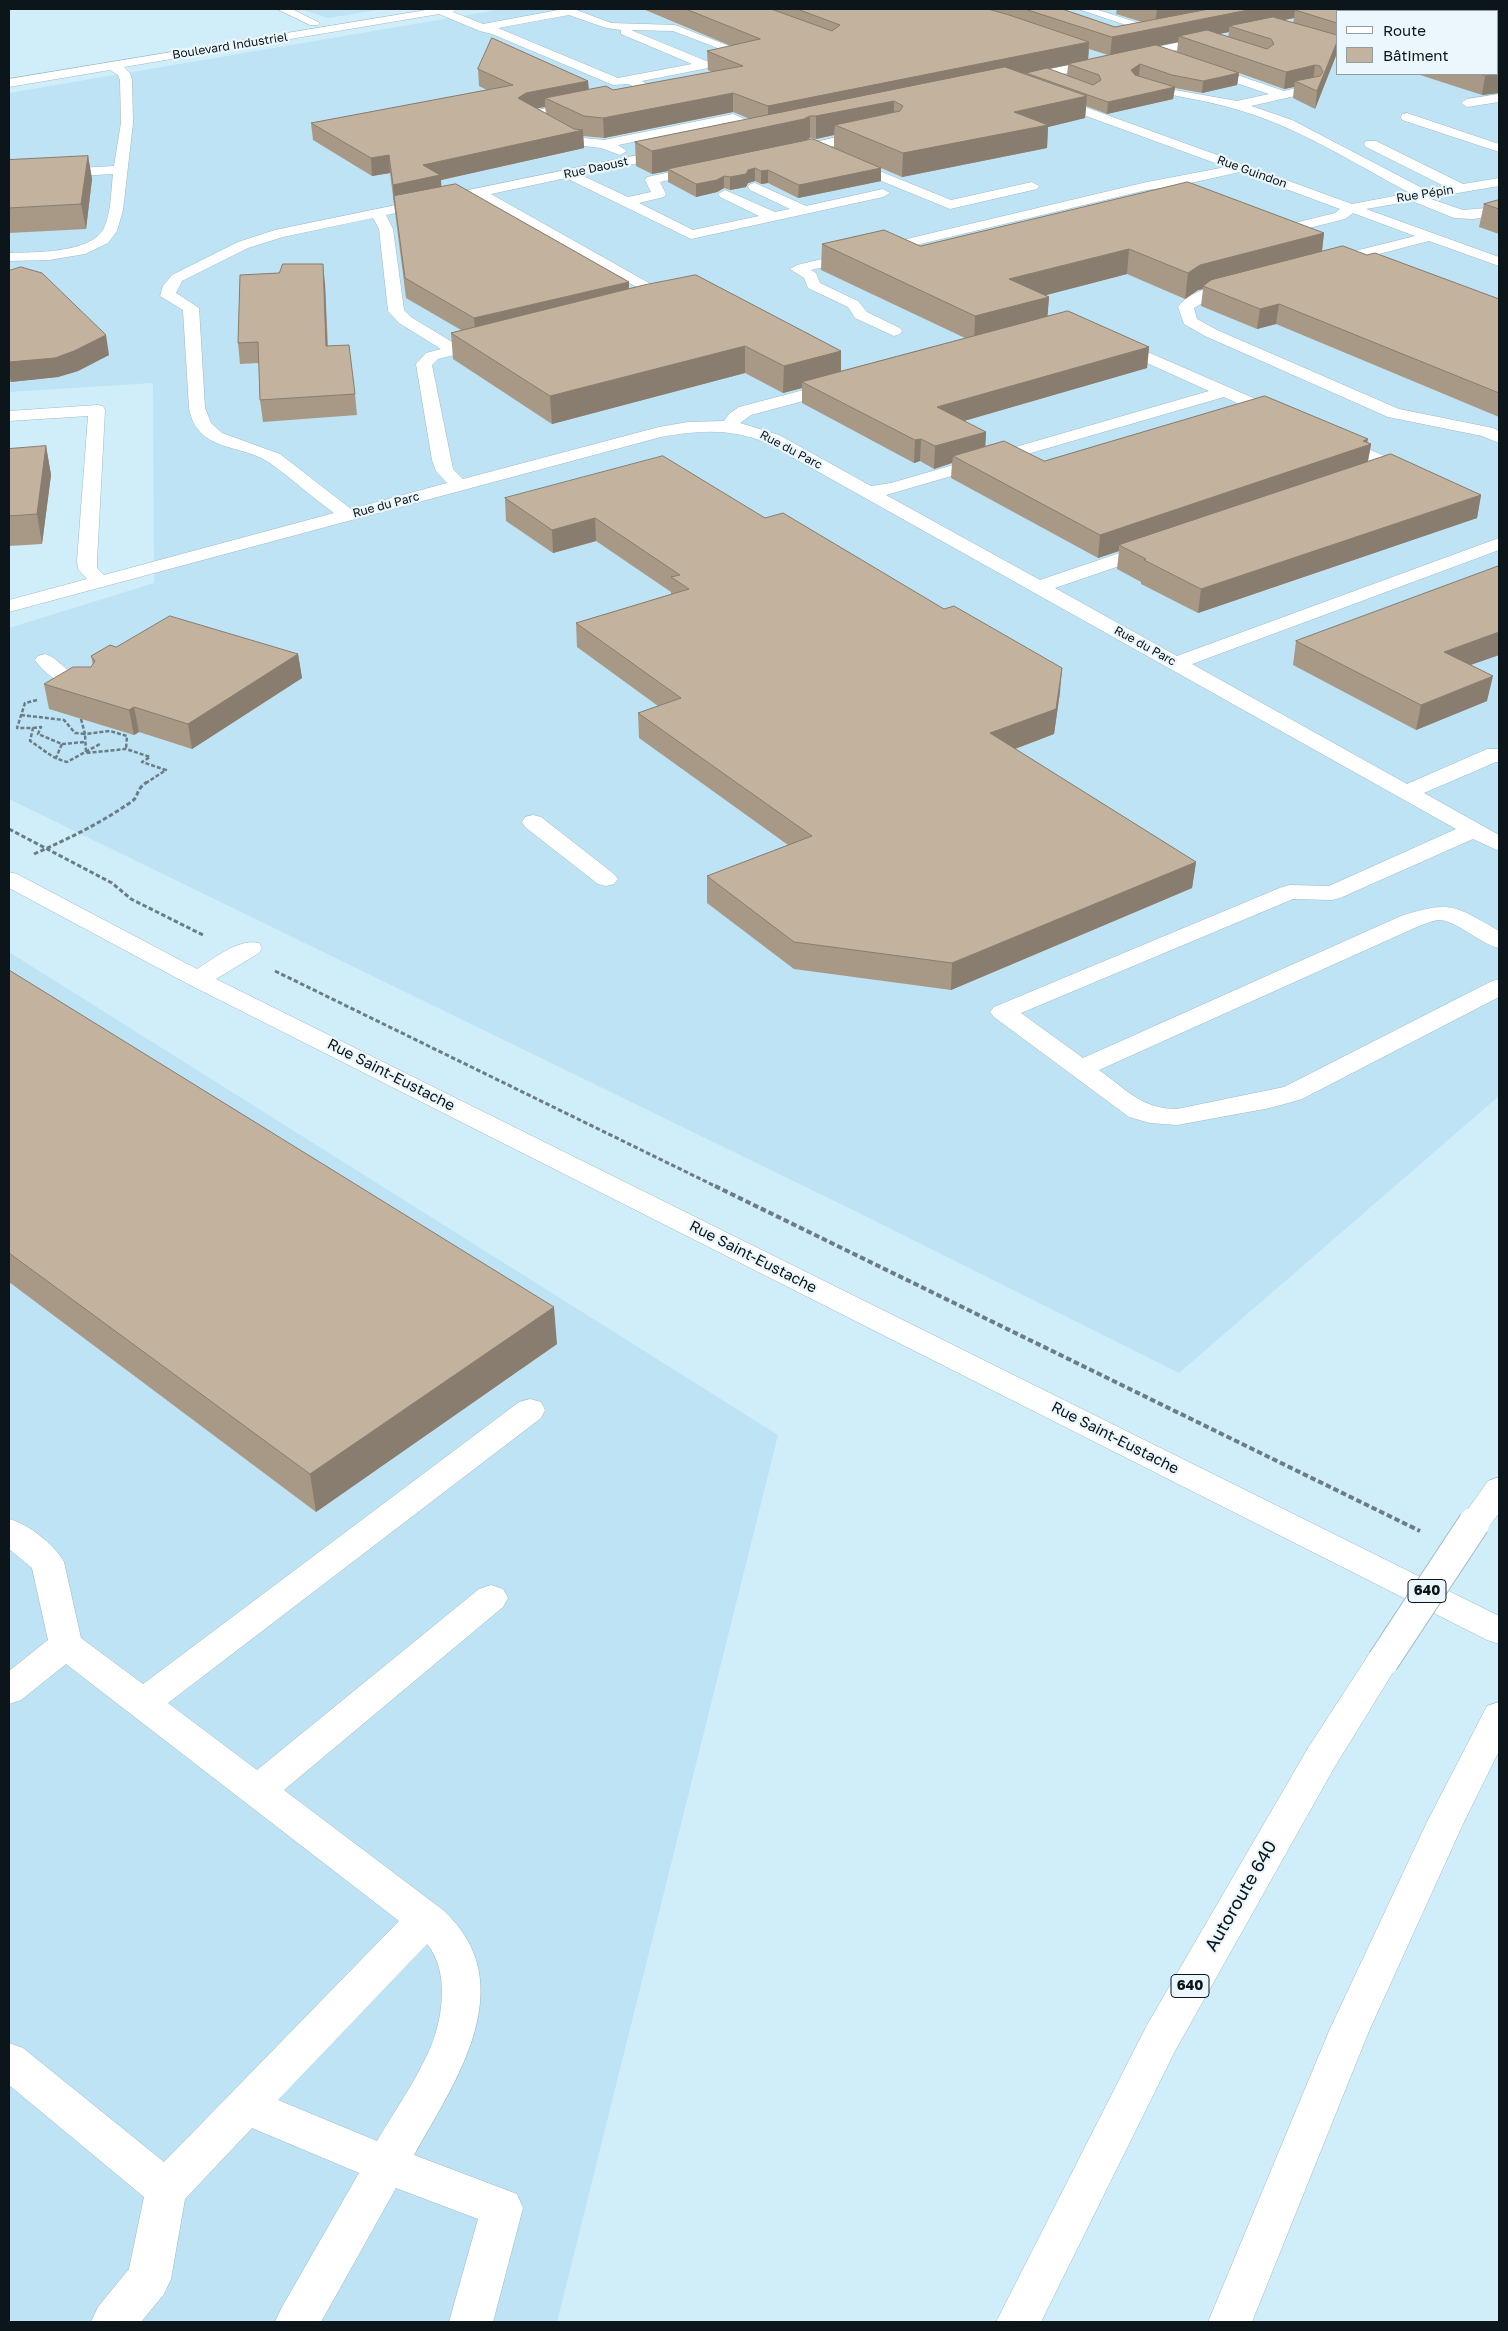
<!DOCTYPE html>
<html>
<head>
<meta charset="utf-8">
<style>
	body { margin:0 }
	#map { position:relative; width:1508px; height:2331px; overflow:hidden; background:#d0edfa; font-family:"Golos Text",sans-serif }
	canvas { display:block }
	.frame { position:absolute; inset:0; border:10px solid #0b151a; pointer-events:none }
	.legend { position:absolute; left:1336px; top:10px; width:162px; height:65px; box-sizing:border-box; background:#ebf7fc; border:1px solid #919da2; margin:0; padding:6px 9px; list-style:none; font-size:15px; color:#0b151a }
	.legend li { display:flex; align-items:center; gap:10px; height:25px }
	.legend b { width:25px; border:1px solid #919da2 }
</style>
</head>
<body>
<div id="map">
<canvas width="1508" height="2331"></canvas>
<div class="frame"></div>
<ul class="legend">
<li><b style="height:6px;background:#fff"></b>Route</li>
<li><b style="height:14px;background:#c3b29d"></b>Bâtiment</li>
</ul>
</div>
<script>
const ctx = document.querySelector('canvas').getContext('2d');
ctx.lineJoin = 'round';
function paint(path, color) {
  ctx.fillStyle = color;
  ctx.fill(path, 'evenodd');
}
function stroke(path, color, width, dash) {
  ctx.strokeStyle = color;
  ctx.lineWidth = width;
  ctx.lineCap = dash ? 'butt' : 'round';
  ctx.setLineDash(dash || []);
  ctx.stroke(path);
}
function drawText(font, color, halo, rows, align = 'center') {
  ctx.font = font + ' "Golos Text",sans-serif';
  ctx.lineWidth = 4.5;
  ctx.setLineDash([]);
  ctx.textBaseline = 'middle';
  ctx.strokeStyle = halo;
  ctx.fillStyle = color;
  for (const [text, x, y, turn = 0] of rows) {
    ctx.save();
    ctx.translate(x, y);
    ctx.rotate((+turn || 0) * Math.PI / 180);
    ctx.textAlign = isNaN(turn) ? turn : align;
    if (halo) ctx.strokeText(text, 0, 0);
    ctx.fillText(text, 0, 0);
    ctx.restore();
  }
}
const built = new Path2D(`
	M301,9H384L328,18Z
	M503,9H1482L1337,11V74H1497L1499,13V1096L1179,1373L857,1212L9,799V628L154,583L153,383L9,392V93Z
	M9,952L778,1435L557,2322H9Z`);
const pathFar2 = new Path2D(`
	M37,700L25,703L17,728H33L30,741C45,750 49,757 67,762L100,744
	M21,715L64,720L75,733L85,734L86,753L126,749L150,757L142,762L166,770L146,783
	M81,719L85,734L110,731L127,736L126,749
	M33,728L41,727L38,734L62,744L55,760
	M62,744L85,742`);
const pathFar1 = new Path2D(`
	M9,829L112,883L131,899L203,935
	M34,854C68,839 101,823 131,802C140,796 134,791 147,782
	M275,971L717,1187`);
const path = new Path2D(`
	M715,1186L1420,1531`);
const minor = new Path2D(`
	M277,9H292L320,23L318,25H310Z
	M432,9H456L453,12L483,24L564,9H574L611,23L675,25L755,56L749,60L642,81L660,91L658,94L654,95L628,84L613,85L492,34L480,31L439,14L124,67L130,73L132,80L133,123L123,210L117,231L108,243L85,254L49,260L9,261V253C33,252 91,254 104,228C111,213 111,192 113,174L9,180V172L114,166L121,123L120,80L118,75L110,70L9,87V79ZM569,15L606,28L621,30V34L692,64L618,78L498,28ZM631,30L673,31L736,55L706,61Z
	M1078,9H1095L1170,33L1172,35L1166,39L1162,37Z
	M1215,35L1219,37V41L1020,83L1014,79L1020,75Z
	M1202,63L1284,91L1313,84L1317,85L1319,88L1317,91L1251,106L1292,120L1426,190L1446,187L1366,147L1364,144L1366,141H1376L1463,184L1499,178V186L1428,198L1463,210L1499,207V215L1473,219L1454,218L1412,201L1366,209L1499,257V266L1429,241L1375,255L1398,263L1400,266L1398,269H1388L1355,257L1353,254L1355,251L1415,236L1353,213L1345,219L1289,233C1280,231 1267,228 1262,221L1269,217L1290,224L1335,213L1340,209L1240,172L1186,184L1196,190L1189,194L1170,187L1147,190L811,270L816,273L820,283L858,301L867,312L900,328L902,331L900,334L894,336L855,318L848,307L808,288L804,278L790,269L797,265L1147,182L1226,167L1048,102L1046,99L1052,95L1352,204L1410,193C1353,163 1297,126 1235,109C1202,99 1168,96 1135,86L1133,83L1139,79L1169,89L1237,101L1269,94L1198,70L1196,67Z
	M1499,94V102L1467,107L1461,103L1467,99Z
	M583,101L589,105L587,108L540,117L584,138L604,140L733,114L773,132L766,136L732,122L618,145L627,151L620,155L601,148L576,145L521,116L527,112Z
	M1407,113L1499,144V152L1402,120L1401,117L1402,114Z
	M870,130L877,134L875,137L787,156L780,152L787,148Z
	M672,148L679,152L677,155L581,175L628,197L651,192L645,180L647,177L704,165L709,166L711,169L709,172L660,182L666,194L664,197L639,203L693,230L759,216L720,197L718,194L725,190L775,212L790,209L750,190L748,187L750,184L755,183L806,206L883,189L890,193L883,197L691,239L566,178L491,194L672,296L675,299L672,302L667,304L476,197L386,215L393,229L404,310L411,317L457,345L488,337L496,342L494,345L438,359L432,365L453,469L463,479L659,427L688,422L724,421L729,414L739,407L838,381L844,382L846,386L844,390L751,415L740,423L779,435L871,486L891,483L1209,391L1107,345L1105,342L1113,337L1288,413L1291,417L1288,421H1276L1224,397L886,495L1040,580L1146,544H1160L1162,548L1160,552L1055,588L1177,656L1499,538V550L1192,664L1407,784L1487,749H1499V762H1496L1424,793L1499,835V851L1473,839L1340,898L1332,900L1293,899L1021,1013L1083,1058L1401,916C1452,900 1455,906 1499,931V948C1480,944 1455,919 1438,920C1431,921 1425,924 1419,926L1099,1070C1127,1090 1142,1109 1177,1109L1284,1087L1490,982L1499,979V997L1302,1099L1270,1108L1177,1125L1150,1123L1129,1117L994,1017L990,1012L994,1007L1282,887L1290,885L1329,886L1456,829L767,443C732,428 697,430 661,437L9,612V600L87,579L78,569L77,561L88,416L9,421V411L97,405L103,406L105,410L97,561V568L104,575L334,513C312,497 292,479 270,463C241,443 197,453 189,408L183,310L160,296L163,286L172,275L238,242L275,230ZM373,218L379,229L388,311L399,323L441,349L426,353L416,364L432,460L436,471L447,483L351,509L280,454L222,433L211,423L205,408L199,308L176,293L182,281L248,248L283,237Z
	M867,166L951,200L1032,182L1039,186L1037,189L950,209L862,173L860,170Z
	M1238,281L1246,286L1243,289L1209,299L1194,308L1197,319L1217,330L1399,409L1493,428L1499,431V443L1482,436L1388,417L1205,336L1184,324L1178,307C1191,289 1218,286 1238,281Z
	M1335,435L1399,462L1402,466L1399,470H1387L1329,444L1326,440L1329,436Z
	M45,654C56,657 61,666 71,672C79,678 92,677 98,686L95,690C74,696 47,677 35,660L38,656Z
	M533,815L541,817L614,874L618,879L614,884L606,886L598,884L525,827L522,822L525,817Z
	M9,872L17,874L197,969C214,959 238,938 259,943L262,948L259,953L216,979L1499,1616V1644L1487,1640L188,984L9,888Z
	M530,1399L541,1402L545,1410L541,1418L168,1703L257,1770L479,1589L491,1585L503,1589L508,1598L503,1607L284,1790L443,1910C524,1984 455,2082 414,2155L517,2194L523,2208L493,2322H449L478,2219L396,2188L321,2322H275L282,2307L359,2173L252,2128L185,2199L171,2279L164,2294L141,2322H91L98,2307L129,2269L144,2197L9,2085V2043L23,2048L164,2162L399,1921L66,1664L21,1700L9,1704V1671L48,1640L32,1568L9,1549V1519C28,1524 54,1544 64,1562L81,1638L143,1684L519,1402ZM427,1944C450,1971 443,2020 429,2051C415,2082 394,2112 377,2141L278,2100Z`);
const highway = new Path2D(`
	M1499,1477V1513L1485,1532L1474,1535L1463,1532L1458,1523L1488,1481Z
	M1383,1647L1395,1651L1400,1661L1334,1768L1175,2051L1041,2322H996L1147,2025L1308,1748L1371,1651Z
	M1499,1702V1751L1463,1824L1369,2031L1252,2322H1208L1329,2031L1427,1822L1487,1706Z`);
const highwayBridge = new Path2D(`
	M1383,1661L1474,1523`);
const wall = new Path2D(`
	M643,9H1062L1115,27L1142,22L1116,14L1117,9H1202V10L1207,9H1206H1499V93L1482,95L1417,74H1497V11H1337V53L1315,109L1293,98L1294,87L1284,89L1239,73L1237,85L1202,93L1175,88L1173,99L1107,114L1086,106L1085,118L1048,127L1047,148L902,177L834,148V135L816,139L810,138L805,141L813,139L881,168V181L798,198L768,183L761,184L755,181L748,183L746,187L730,190L724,188L717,192L696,197L668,182V171L652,174L636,166L635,142L750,119L733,112L604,138L583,136L584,148L441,180V187L456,184L629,282V289L696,275L841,351V371L965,338L821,270L822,244L884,230L920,246L1188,182L1324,233L1322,252L1343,246L1367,255L1375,253L1499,299V417L1276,324L1257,329L1201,306L1203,289L1198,290L1185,299L1127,274L1046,295L1049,297L1047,316L1068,311L1149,347L1147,368L964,421L986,432L985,446L1004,441L1044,461L1265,396L1368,439L1367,442L1371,444L1368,461L1391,454L1481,495L1477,518L1198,613L1141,584V582L1117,569L1119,551L1098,558L951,478L952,463L934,469L920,461L914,463L802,403V388L783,393L745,373L552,424L453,359L451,333L461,330L406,298L390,173L372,176L313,140L311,123L487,90L479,86L478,69L492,38L588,81L589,90L606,86L613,90L712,72L708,70L707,51L731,46ZM1294,18L1293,23L1284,20ZM1229,32L1228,37L1218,34ZM1178,42L1177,52L1195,59L1158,46ZM1089,49L1108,55L1088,60ZM1068,65L1067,75L1048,69ZM545,107L546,113L537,108Z
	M88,156L92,179L86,229L9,233V160Z
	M1499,200V234L1479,227L1484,204Z
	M9,271L109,355L78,371L58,377L9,382Z
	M325,284L328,346L355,394L357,415L263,422L260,400L259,363L240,364L238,343Z
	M46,446L51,475L42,544L9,546V449Z
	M505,498L765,518L1060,692L1054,734L1015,749L1196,862L1192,888L951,990L794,969L707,903V876L788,845L639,738L638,713L658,706L577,647L576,623L671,594V592L596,541L553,553L506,521Z
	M1499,566V655L1470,665L1487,701L1416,730L1293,665L1296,641Z
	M116,647L298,654L302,678L192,749L139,732L134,735L49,709L44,684L91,667L93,665L91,656Z
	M9,970L557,1344L316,1512L9,1282Z`);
const shadedWall = new Path2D(`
	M1157,9H1202L1201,17L1155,26Z
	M1253,9H1337L1295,10L1294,18L1240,29L1229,26V32L1190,40L1179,36L1178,42L1110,56L1112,37Z
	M1089,42L1088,61L1068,64V65L816,116H810V138L803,142L668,169V171L652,174V151L768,126V106Z
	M1337,42V53L1315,109L1317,91Z
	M1140,64L1139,76L1130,82L1131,70Z
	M1315,65L1313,82L1295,81L1294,87L1284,89L1286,72Z
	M1239,73L1237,85L1202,93L1203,81Z
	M1499,74V93L1482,95L1485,76Z
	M588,81L589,98H545V107L527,110L518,98L526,93Z
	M1175,87L1173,99L1107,114L1108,102Z
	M733,93V112L604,138L603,118Z
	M1087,96L1085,118L1048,127L1047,148L902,177L903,153L1014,112Z
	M894,101V123L835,125L834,135L816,139V116Z
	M583,130L584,148L441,180L442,194L394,203L393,185L423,165Z
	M389,155L390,173L372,176L371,158Z
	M88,156L92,179L86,229L81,204Z
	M755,168V181L748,183L746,187L730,190V177Z
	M881,168V181L798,198L799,185Z
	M768,170V183L761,184V171Z
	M724,176V188L717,192L696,197V184Z
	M1324,233L1321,258L1203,286V289L1198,290L1185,299L1188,273L1200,265Z
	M1129,249L1127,274L1008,305L1009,279Z
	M323,264L325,284L328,367L326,346Z
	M629,282V302L476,339L474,318Z
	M1049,297L1047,323L974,342L975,316Z
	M1279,304L1276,324L1257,329L1260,309Z
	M106,335L109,355L78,371L58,377L11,382L9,370V362Z
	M745,346V373L552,424L550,396Z
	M1149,347L1147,368L936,429L937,407Z
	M841,351V378L802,382V388L783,393L784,366Z
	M986,432L985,454L953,456L952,463L934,469L935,446Z
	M921,439L920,461L914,463L915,440Z
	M1368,439L1366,446L1371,444L1367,466L1119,545V551L1098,558L1100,535Z
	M46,446L51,475L42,544L37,514Z
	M1481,495L1477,518L1198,613L1201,589Z
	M595,518L596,541L553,553L552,530Z
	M1499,632V655L1439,676L1444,652Z
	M298,654L302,678L192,749L188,724Z
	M1062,668L1060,692L1054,734L988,759L990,733Z
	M1493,676L1487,701L1416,730L1421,705Z
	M134,707L139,732L134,735L129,710Z
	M1196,862L1192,888L951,990L952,963Z
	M554,1307L557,1344L316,1512L310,1474Z`);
const building = new Path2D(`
	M686,9H771L832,31L840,25L797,9H988L1009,15L1089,42L768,106L733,93L603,118L584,116L545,98L606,86L613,90L743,66L707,51L760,39Z
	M1025,9H1062L1115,27L1209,9H1253L1112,37Z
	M1302,9H1499V74L1485,76L1480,74H1497V11H1337V23L1295,10Z
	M1273,17L1337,35V42L1317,91L1295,81L1320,76L1323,72L1320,66L1315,65L1286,72L1179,36L1207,30L1267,49L1274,44L1271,39L1229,26Z
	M492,38L588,81L526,93L518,98L574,129L583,130L423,165L440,175L393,185L389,155L371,158L311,123L513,85L478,69Z
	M1156,45L1239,73L1203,81L1172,75L1140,64L1131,70L1135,75L1175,87L1108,102L1026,73L1047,68L1093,85L1101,80L1099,75L1068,64Z
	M1005,67L1087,96L1014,112L1048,125L903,153L835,125L900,111L903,106L894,101L816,116H810L804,119L652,151L635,142Z
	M813,139L881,168L799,185L768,170L761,171L755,168L748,170L746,174L730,177L724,176L717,180L696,184L668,169Z
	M88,156L81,204L9,208V160Z
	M1188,182L1324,233L1200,265L1188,273L1129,249L1009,279L1049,297L975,316L822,244L884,230L920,246Z
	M456,184L629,282L474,318L405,278L394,196Z
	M1499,200V209L1484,204Z
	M1343,246L1367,255L1375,253L1499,299V393L1279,304L1260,309L1203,286L1211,280Z
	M283,264H323L326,346L349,345L355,394L260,400L258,342L238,343L240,275L279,273Z
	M21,267L42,273L106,335L74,351L55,358L9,362V271Z
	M696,275L841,351L784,366L745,346L550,396L451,333L644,285Z
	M1068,311L1149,347L937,407L986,432L935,446L921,439L915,440L802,382Z
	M1265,396L1368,439L1363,441L1371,444L1100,535L953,456L1004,441L1044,461Z
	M46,446L37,514L9,516V449Z
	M1391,454L1481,495L1201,589L1144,560L1146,559L1119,545Z
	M663,456L765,518L783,513L944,609L954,606L1062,668L1056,709L990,733L1196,862L952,963L794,942L707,876L812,836L638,713L681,698L576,623L689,589L671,577L680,575L595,518L552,530L505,498Z
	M1499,566V632L1444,652L1493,676L1421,705L1296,641Z
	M170,616L298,654L188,724L134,707L129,710L44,684L73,667H91L95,661L91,656L110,645L116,647Z
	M9,970L554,1307L310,1474L9,1253Z`);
const farStreetnames = [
	["Boulevard Industriel",230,46,-9],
	["Rue Daoust",596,168,-12],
	["Rue Guindon",1252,172,20],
	["Rue Pépin",1425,194,-9],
	["Rue du Parc",791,450,28],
	["Rue du Parc",386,505,-15],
	["Rue du Parc",1145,646,29]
];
const shields = [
	[1427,1591,38],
	[1190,1986,38]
];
const shieldNames = [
	["640",1427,1591],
	["640",1190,1986]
];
const streetNames = [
	["Rue Saint-Eustache",391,1075,27],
	["Rue Saint-Eustache",753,1257,27],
	["Rue Saint-Eustache",1115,1438,27]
];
const nearStreetnames = [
	["Autoroute 640",1241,1896,-60]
];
paint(built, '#bee3f5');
stroke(minor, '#9fbac7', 1);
stroke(highway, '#9fbac7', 1);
stroke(pathFar2, '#6a7d86', 2.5, [4, 2]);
stroke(pathFar1, '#6a7d86', 3, [4.5, 2.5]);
stroke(path, '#6a7d86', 4, [5.5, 3]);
paint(minor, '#fff');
paint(highway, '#fff');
stroke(highwayBridge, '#9fbac7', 33, []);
stroke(highwayBridge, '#fff', 31);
paint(wall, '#a89987');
paint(shadedWall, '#887d6e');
paint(building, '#c3b29d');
stroke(building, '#887d6e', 1);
drawText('12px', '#0b151a', '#ebf7fc', farStreetnames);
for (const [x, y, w] of shields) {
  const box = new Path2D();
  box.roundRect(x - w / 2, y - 11.5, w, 23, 4);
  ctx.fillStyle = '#ebf7fc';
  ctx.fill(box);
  stroke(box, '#0b151a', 1);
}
drawText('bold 14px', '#0b151a', null, shieldNames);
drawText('15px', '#0b151a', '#ebf7fc', streetNames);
drawText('18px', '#0b151a', '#ebf7fc', nearStreetnames);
</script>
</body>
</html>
